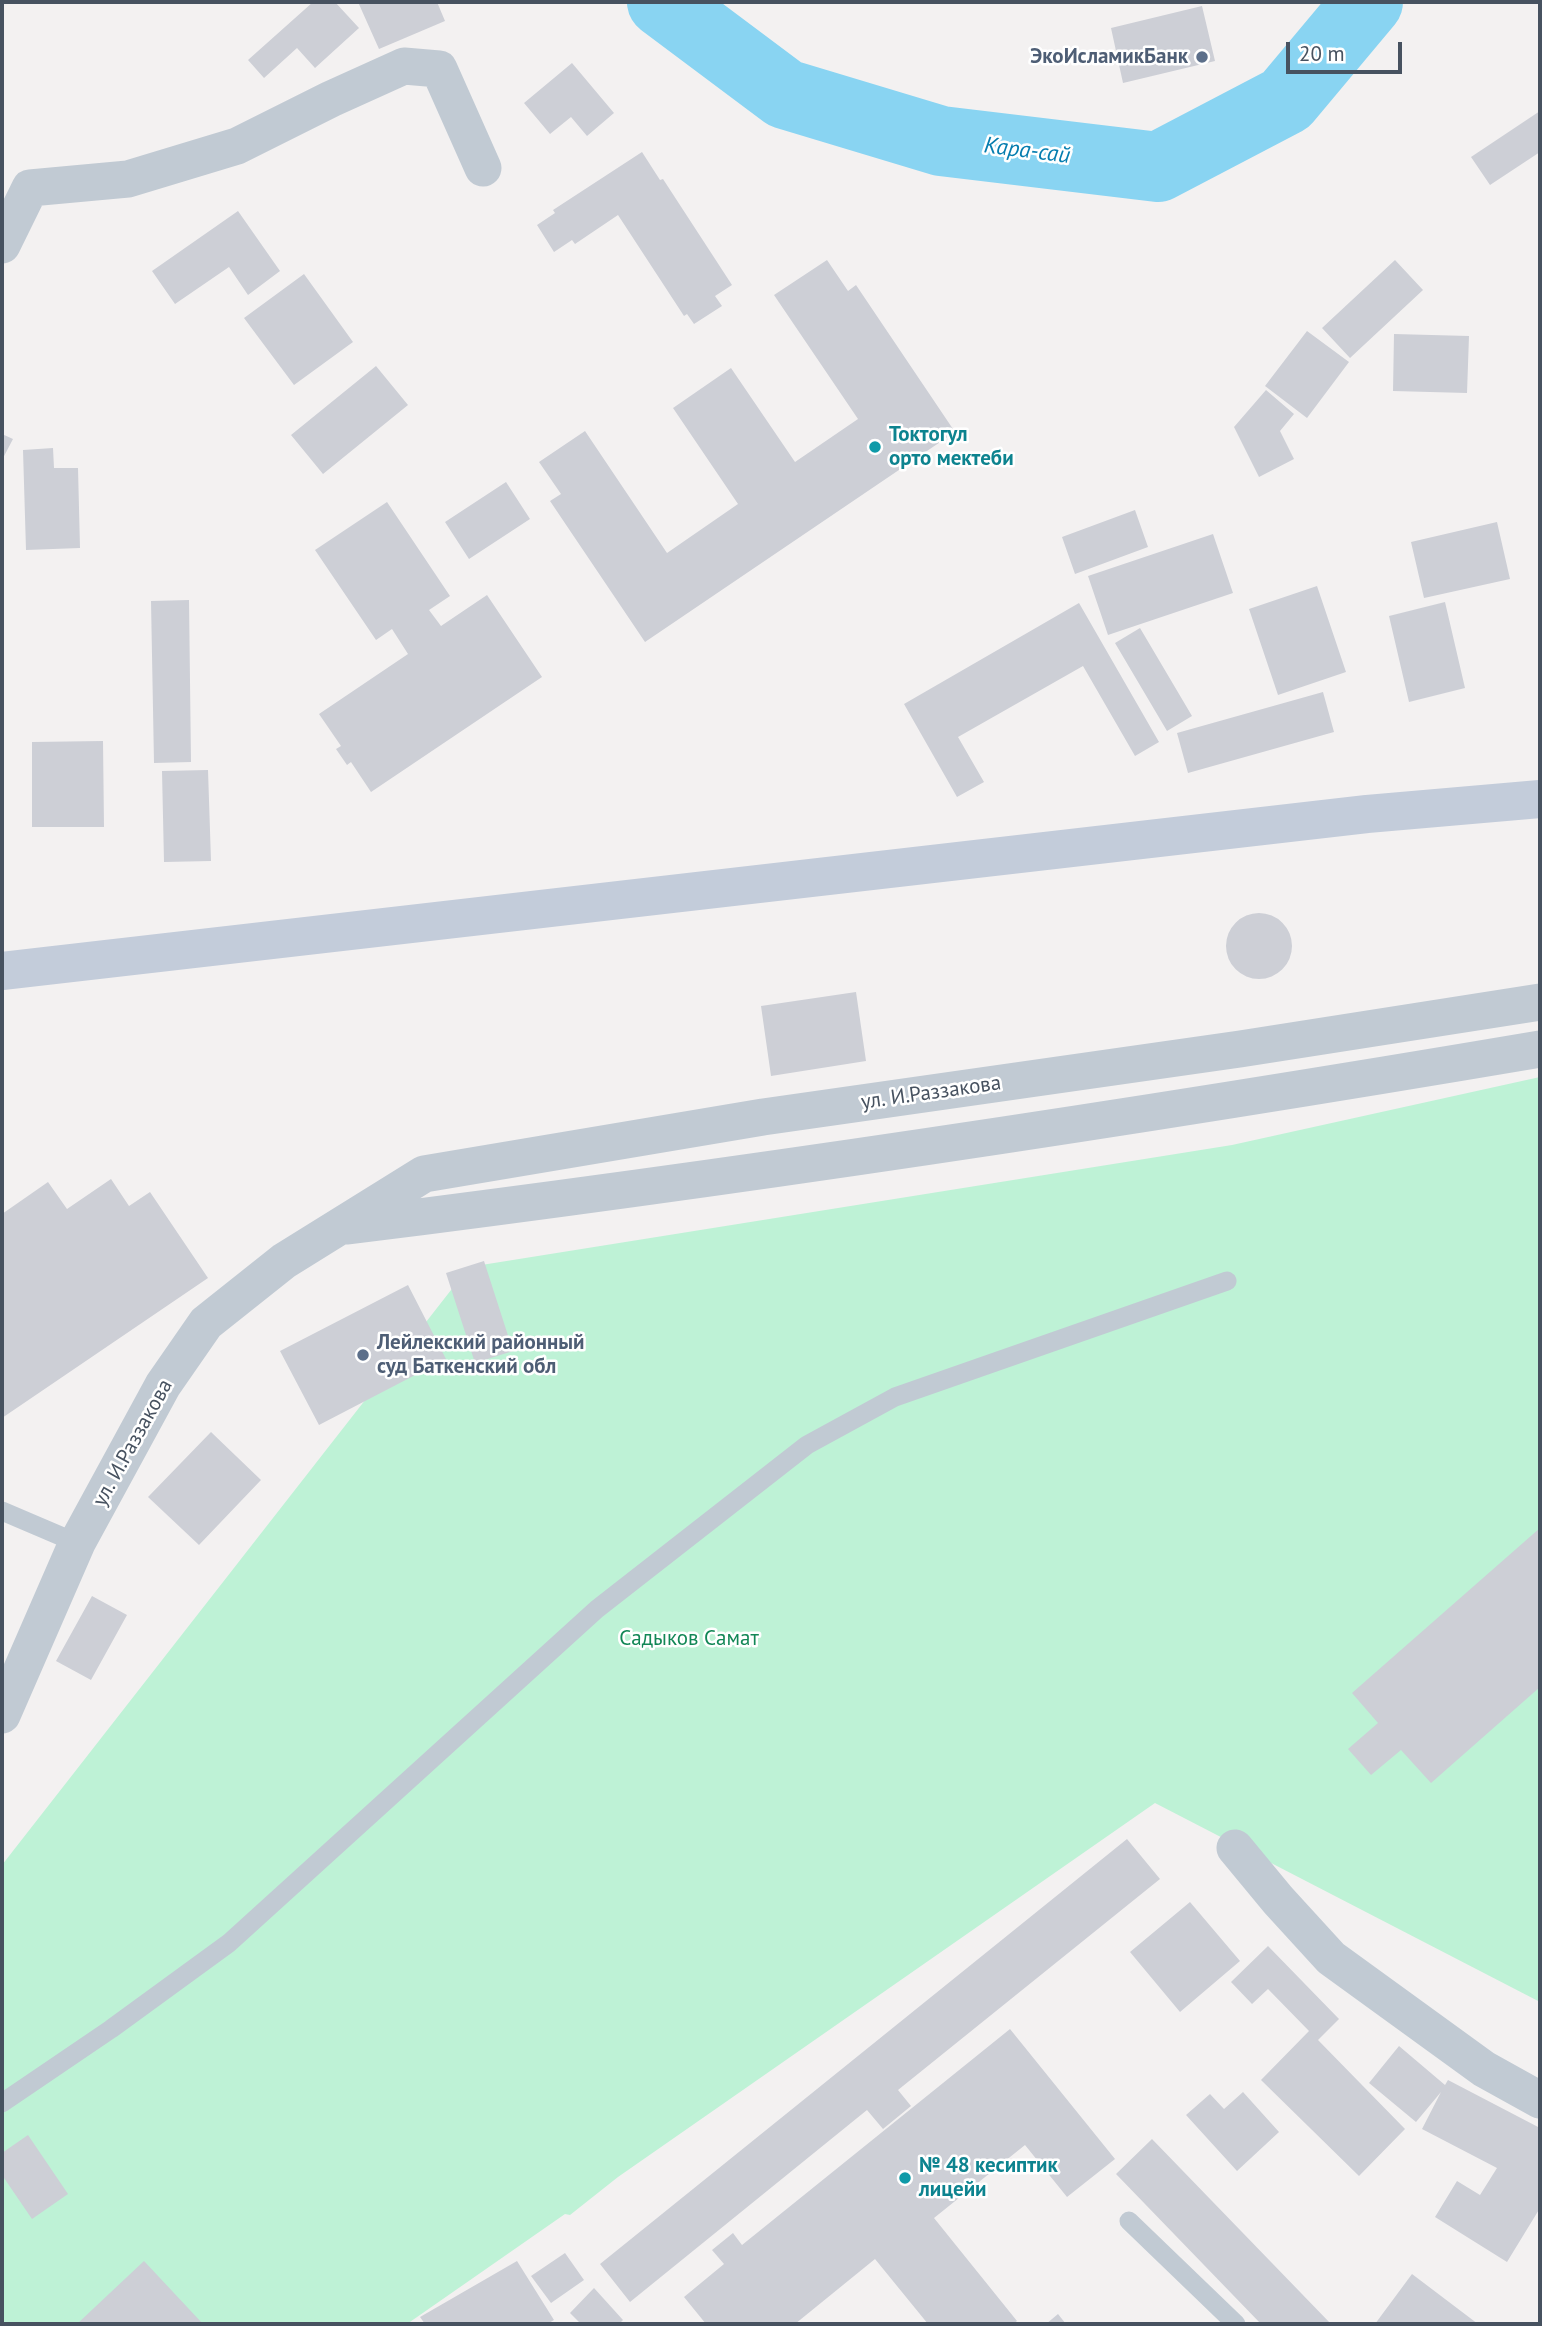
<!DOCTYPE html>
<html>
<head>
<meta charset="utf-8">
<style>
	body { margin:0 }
	#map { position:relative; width:1542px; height:2326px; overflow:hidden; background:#f3f1f1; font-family:"PT Sans",sans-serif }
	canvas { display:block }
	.frame { position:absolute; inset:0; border:4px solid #475260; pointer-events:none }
	.scale { position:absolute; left:1286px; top:42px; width:116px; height:32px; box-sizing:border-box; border:4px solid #475260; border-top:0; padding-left:9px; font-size:21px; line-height:24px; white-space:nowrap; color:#475260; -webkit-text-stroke:5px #fff; paint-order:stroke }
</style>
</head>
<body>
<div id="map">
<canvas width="1542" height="2326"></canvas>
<div class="frame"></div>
<div class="scale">20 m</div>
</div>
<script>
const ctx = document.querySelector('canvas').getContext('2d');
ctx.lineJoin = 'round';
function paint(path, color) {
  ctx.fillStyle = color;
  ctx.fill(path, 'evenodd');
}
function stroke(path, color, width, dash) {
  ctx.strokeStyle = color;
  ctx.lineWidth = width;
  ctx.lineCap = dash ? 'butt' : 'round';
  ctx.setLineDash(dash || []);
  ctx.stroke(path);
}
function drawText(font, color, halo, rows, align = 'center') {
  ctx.font = font + ' "PT Sans",sans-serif';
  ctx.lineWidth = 5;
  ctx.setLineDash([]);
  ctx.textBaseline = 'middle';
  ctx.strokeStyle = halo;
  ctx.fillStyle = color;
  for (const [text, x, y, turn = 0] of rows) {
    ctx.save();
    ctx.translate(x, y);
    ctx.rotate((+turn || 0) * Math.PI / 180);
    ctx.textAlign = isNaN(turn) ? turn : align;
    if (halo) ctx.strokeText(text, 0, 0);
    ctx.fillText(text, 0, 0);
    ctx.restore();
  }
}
const green = new Path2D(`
	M1540,1077V2002L1155,1803L618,2177L570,2215L565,2214L407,2324H2V1865L469,1267L1232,1145Z`);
const river = new Path2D(`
	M662,2L785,94L941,141L1158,167L1286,100L1368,2`);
const building = new Path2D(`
	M313,2H335L359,28L315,68L297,48L264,78L248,60Z
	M358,2H437L445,21L379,49Z
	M1202,6L1215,61L1123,83L1111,28Z
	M572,63L614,113L587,136L571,117L550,134L524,103Z
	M1540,111V152L1490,185L1471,157Z
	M642,152L660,180L663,179L732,285L715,296L722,306L694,324L687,314L684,316L618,215L575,244L572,240L554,252L537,225L555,213L553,210Z
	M238,211L280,271L248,295L229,267L175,304L152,271Z
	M827,260L848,291L856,285L955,432L645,642L550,501L561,494L539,462L585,431L667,553L738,504L673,408L731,368L795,462L858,419L774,295Z
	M1395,260L1423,290L1350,358L1322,328Z
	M304,274L353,342L294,385L244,318Z
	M1307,331L1349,362L1307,418L1265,386Z
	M1394,334L1469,336L1467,393L1393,391Z
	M376,366L408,405L323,474L291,435Z
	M1266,390L1294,414L1280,431L1294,459L1259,477L1234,427Z
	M2,434L13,439L2,460Z
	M53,448L54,468H78L80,548L26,550L23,450Z
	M506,482L530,519L469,559L445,522Z
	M387,502L450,596L429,610L441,626L487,595L542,677L371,792L351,762L347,765L336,749L341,746L319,714L408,654L392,629L376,640L315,550Z
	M1135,510L1148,547L1075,574L1062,537Z
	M1497,522L1510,579L1424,598L1411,542Z
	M1213,534L1233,593L1108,635L1088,576Z
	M1317,586L1346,672L1278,695L1249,609Z
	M189,600L191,762L154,763L151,601Z
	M1445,602L1465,688L1409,702L1389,616Z
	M1079,603L1159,742L1135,756L1083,666L958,737L984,782L957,797L904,704Z
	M1140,628L1192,716L1167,731L1115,643Z
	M1323,692L1334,732L1188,773L1177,733Z
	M103,741L104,827H32V742Z
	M208,770L211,861L164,862L162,771Z
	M1226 946a33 33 0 1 1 66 0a33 33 0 1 1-66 0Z
	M856,992L866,1061L771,1076L761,1006Z
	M111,1179L129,1206L150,1192L208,1278L2,1418V1214L48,1182L67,1209Z
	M484,1261L513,1351L475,1363L446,1273Z
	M408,1285L446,1359L319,1425L280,1351Z
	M211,1432L261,1480L199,1545L148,1497Z
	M1540,1528V1687L1431,1783L1401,1750L1371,1775L1348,1749L1378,1723L1352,1693Z
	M92,1596L127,1615L91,1680L56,1661Z
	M1127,1839L1160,1879L898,2090L911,2106L883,2129L867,2110L630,2302L600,2264Z
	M1190,1902L1240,1961L1180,2012L1130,1952Z
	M1268,1946L1339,2019L1318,2040L1405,2129L1359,2176L1261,2080L1309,2031L1268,1989L1252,2004L1231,1982Z
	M1010,2029L1115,2159L1067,2197L1025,2145L934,2218L1017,2321L1013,2324H928L875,2259L795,2324H706L684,2297L724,2264L712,2250L733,2233L742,2245Z
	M1399,2046L1445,2085L1448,2080L1540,2128V2208L1507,2262L1435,2217L1457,2181L1480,2195L1497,2168L1422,2129L1441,2092L1416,2122L1369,2083Z
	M1243,2092L1279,2132L1237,2171L1186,2115L1210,2094L1224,2109Z
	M28,2135L68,2194L32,2219L2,2175V2153Z
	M1152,2139L1331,2324H1261L1116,2174Z
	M565,2253L584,2280L551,2303L531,2276Z
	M144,2261L203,2324H77Z
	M517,2261L554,2320L547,2324H425L420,2317Z
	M1412,2274L1478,2324H1375Z
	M594,2288L623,2320L619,2324H581L570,2313Z
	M1058,2314L1066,2324H1046Z`);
const service = new Path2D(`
	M2,1511L77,1543
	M2,2103L111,2029L229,1943L597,1609L807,1445L895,1397L1227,1281
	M1129,2221L1236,2324`);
const minor = new Path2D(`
	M2,245L30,188L128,179L237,146L331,99L404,66L439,69L483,168
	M348,1226C747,1176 1144,1116 1540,1049
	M2,1715L77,1543L163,1385L206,1323L284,1261L424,1174L763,1117L1240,1049L1540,1002
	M1235,1848L1278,1900L1331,1958L1484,2069L1540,2100`);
const secondary = new Path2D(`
	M2,971L1367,814L1540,799`);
const markers = [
	[1202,57,7,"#5c6f8a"],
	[875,447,7,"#0f9aa8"],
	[363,1355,7,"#5c6f8a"],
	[905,2178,7,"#0f9aa8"]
];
const serviceNames = [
	["ЭкоИсламикБанк",1188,57],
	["Лейлекский районный",377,1343,"left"],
	["суд Баткенский обл",377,1367,"left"]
];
const cultureNames = [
	["Токтогул",889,435],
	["орто мектеби",889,459],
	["№ 48 кесиптик",919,2166],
	["лицейи",919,2190]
];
const streetNames = [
	["ул. И.Раззакова",931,1093,-8],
	["ул. И.Раззакова",133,1443,-61]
];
const parkNames = [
	["Садыков Самат",689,1639]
];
const waterNames = [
	["Кара-сай",1027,151,7]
];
paint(green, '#bef2d6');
stroke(river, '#89d4f2', 70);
paint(building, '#cdcfd6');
stroke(service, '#c1cad3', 19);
stroke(minor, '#c1cad3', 37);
stroke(secondary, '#c3ccda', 38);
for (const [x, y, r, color] of markers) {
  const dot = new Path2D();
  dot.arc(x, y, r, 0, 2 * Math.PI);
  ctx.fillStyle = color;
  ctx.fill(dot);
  stroke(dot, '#fff', 2.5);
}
drawText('bold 21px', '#4e5e75', '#fff', serviceNames, 'right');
drawText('bold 21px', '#0d838f', '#fff', cultureNames, 'left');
drawText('21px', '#475260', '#fff', streetNames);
drawText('21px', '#128756', '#fff', parkNames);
drawText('italic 23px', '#057daf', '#fff', waterNames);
</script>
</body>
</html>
